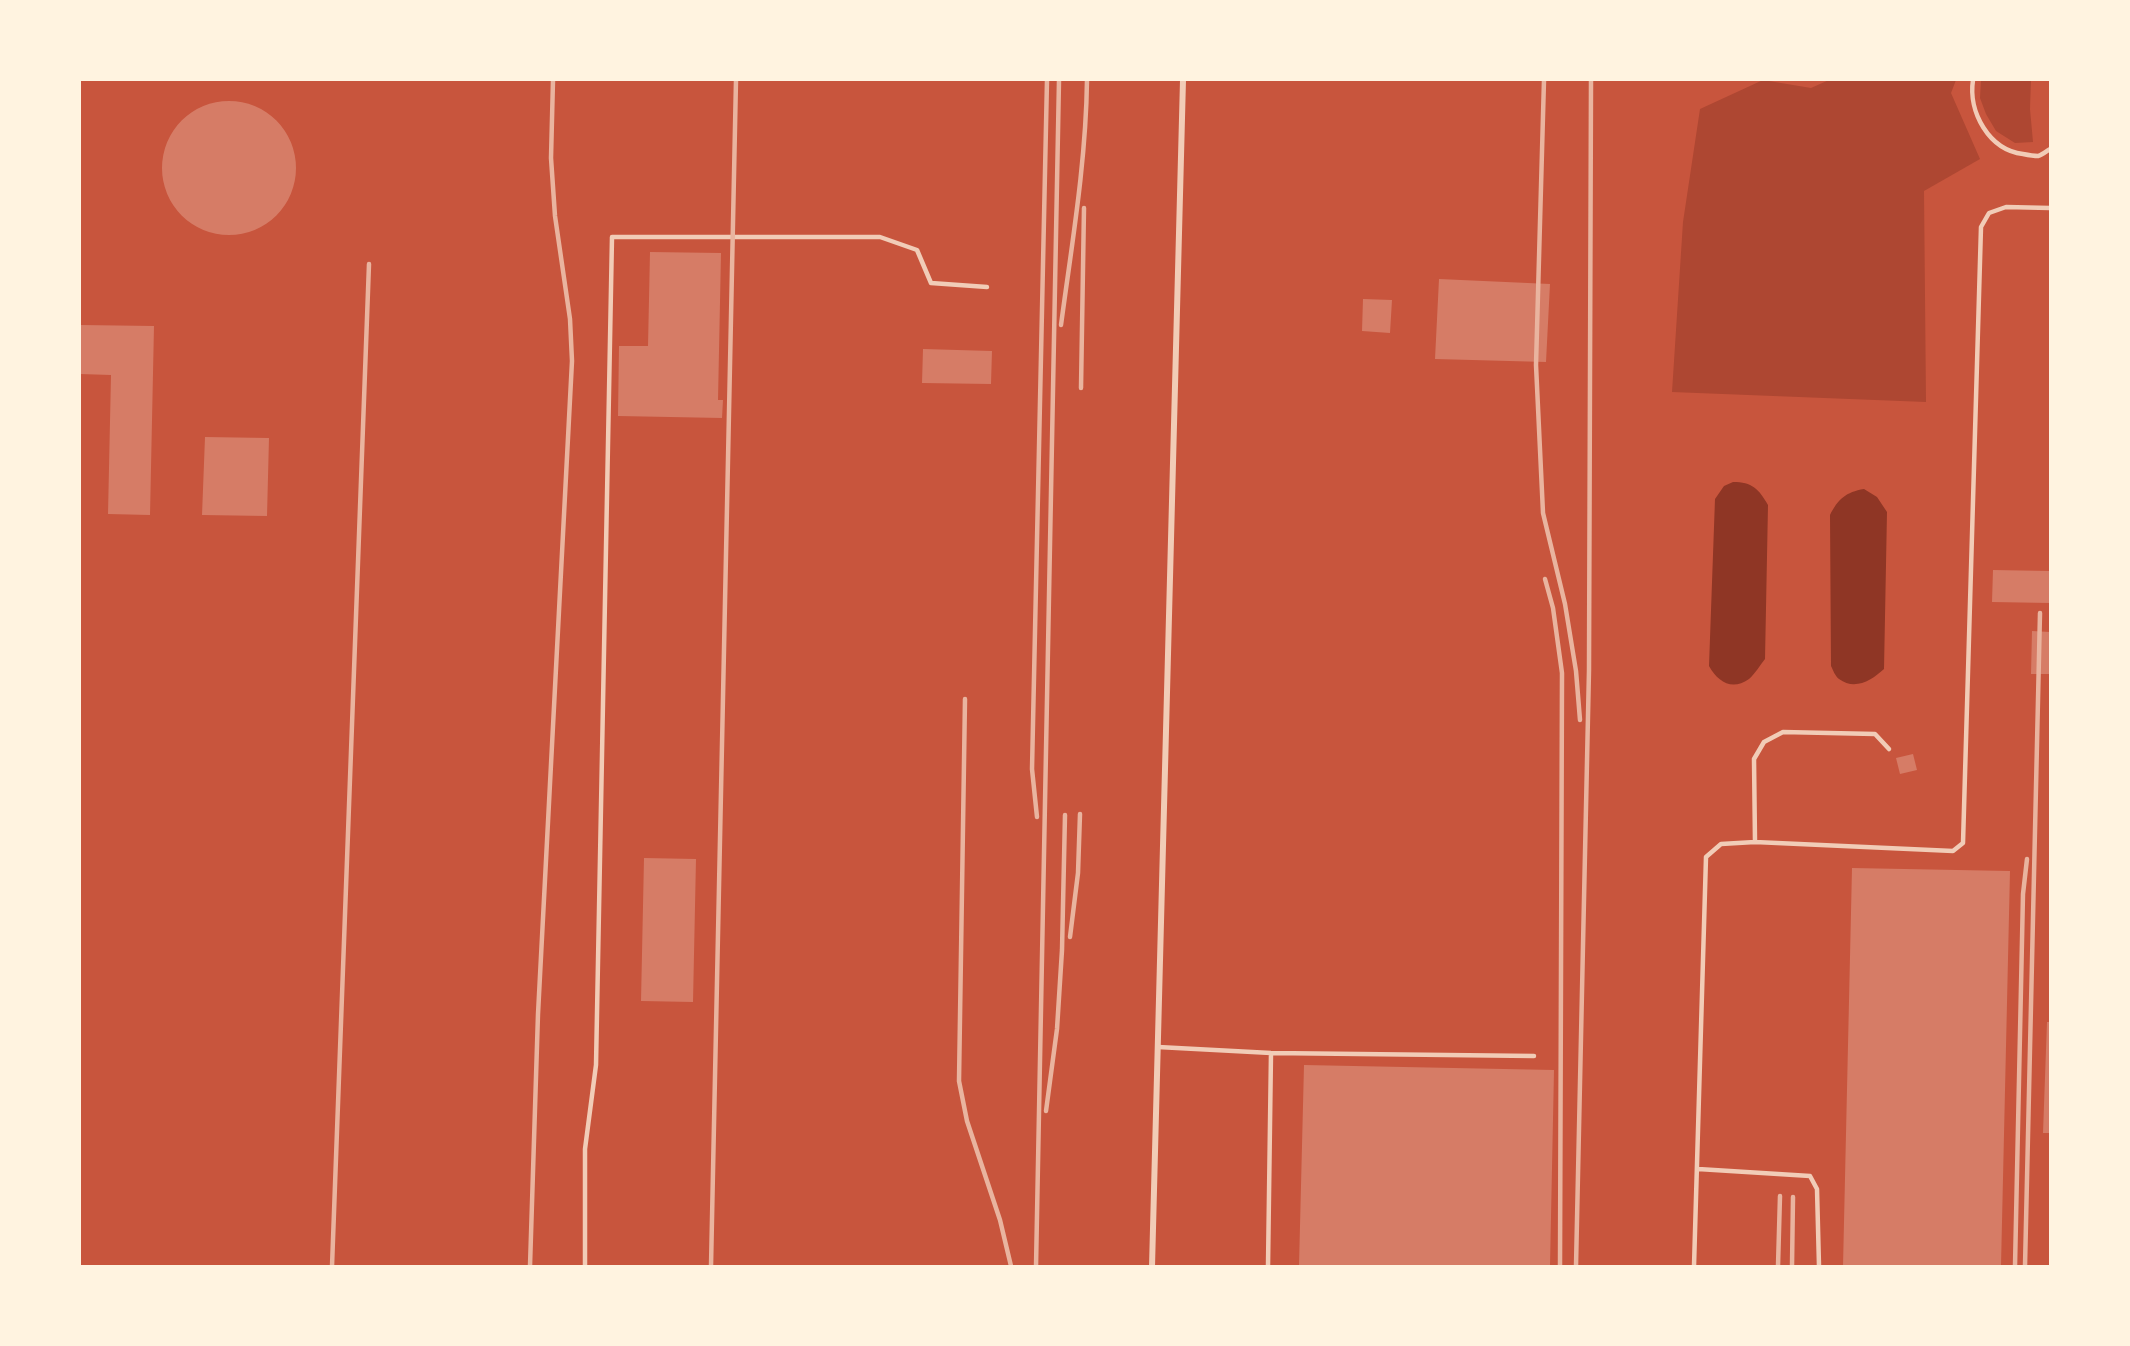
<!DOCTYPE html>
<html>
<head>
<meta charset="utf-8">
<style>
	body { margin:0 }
	#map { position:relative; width:2130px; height:1346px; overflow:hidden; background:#c8553d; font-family:Lato,sans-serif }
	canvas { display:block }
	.frame { position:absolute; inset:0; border:81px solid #fff3e0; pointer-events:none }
</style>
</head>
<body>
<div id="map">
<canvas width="2130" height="1346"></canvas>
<div class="frame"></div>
</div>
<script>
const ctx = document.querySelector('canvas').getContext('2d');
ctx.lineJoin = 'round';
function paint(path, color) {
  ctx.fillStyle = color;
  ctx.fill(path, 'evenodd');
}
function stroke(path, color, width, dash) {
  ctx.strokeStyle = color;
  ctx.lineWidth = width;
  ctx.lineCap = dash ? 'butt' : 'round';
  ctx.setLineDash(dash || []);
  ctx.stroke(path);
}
const green = new Path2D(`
	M1763,80L1811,88L1829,80H1956L1951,93L1980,159L1924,191L1926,402L1672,392L1683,222L1700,109Z
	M1981,80H2031L2030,109L2033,142L2015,143L1996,131L1986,114L1980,98Z`);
const water = new Path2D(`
	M1733,482C1752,482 1759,489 1768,505L1765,659C1760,665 1755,674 1749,679C1732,691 1718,682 1709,666L1715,499L1724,486Z
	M1864,489L1877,497L1887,512L1884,669C1872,680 1855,691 1839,679C1835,676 1833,670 1831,666L1830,515C1838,499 1846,492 1864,489Z`);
const building = new Path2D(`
	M162 168a67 67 0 1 1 134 0a67 67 0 1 1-134 0Z
	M650,252L721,253L718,400H723L722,418L618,416L619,346H648Z
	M1439,279L1550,284L1546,362L1435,359Z
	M1363,299L1392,300L1390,333L1362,331Z
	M81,325L154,326L150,515L108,514L111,375L80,374Z
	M923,349L992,351L991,384L922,383Z
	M205,437L269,438L267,516L202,515Z
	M1993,570L2050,571V603L1992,602Z
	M2032,631L2050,632V674H2031Z
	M1913,754L1917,770L1900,774L1896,758Z
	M644,858L696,859L693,1002L641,1001Z
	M1852,868L2010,871L2001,1266H1843Z
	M2047,1022H2050V1133H2043Z
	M1304,1065L1554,1070L1550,1266H1299Z`);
const service = new Path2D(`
	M1973,80C1968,112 1989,150 2023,154C2028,155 2034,156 2038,156C2042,155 2047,151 2050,149
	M1755,842L1754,759L1764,742L1783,732L1875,734L1889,749
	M1158,1047L1271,1053L1534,1056
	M1698,1169L1810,1176L1817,1189L1819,1266
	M585,1266V1149L596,1065L612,237H880L917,250L931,283L987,287
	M1268,1266L1271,1053
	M1694,1266L1706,857L1721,844L1755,842L1953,851L1963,843L1981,227L1989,213L2006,207L2050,208`);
const minor = new Path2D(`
	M1152,1266L1183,80`);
const rail = new Path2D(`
	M1544,80L1536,365L1543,513L1565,604L1576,671L1580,720
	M1061,325C1072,243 1086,162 1087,80
	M1081,388L1084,208
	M1545,579L1553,608L1562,673L1560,1266
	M965,699L959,1081L967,1121L1000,1220L1011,1266
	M1037,817L1032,769L1047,80
	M1070,937L1078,873L1080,814
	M1046,1111L1057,1029L1062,950L1065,815
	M332,1266L369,264
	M530,1266L538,1014L572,361L570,319L555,216L551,158L553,80
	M711,1266L736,80
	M1036,1266L1059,80
	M1576,1266L1589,670L1591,80
	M1778,1266L1780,1196
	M1792,1266L1793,1197
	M2015,1266L2023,894L2027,859
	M2025,1266L2040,613`);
paint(green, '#ae4732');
paint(water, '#8f3625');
paint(building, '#d67c66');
stroke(service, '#f1ccb7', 4.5);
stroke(minor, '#f1ccb7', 6);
stroke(rail, '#e9b49f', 4.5);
</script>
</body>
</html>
